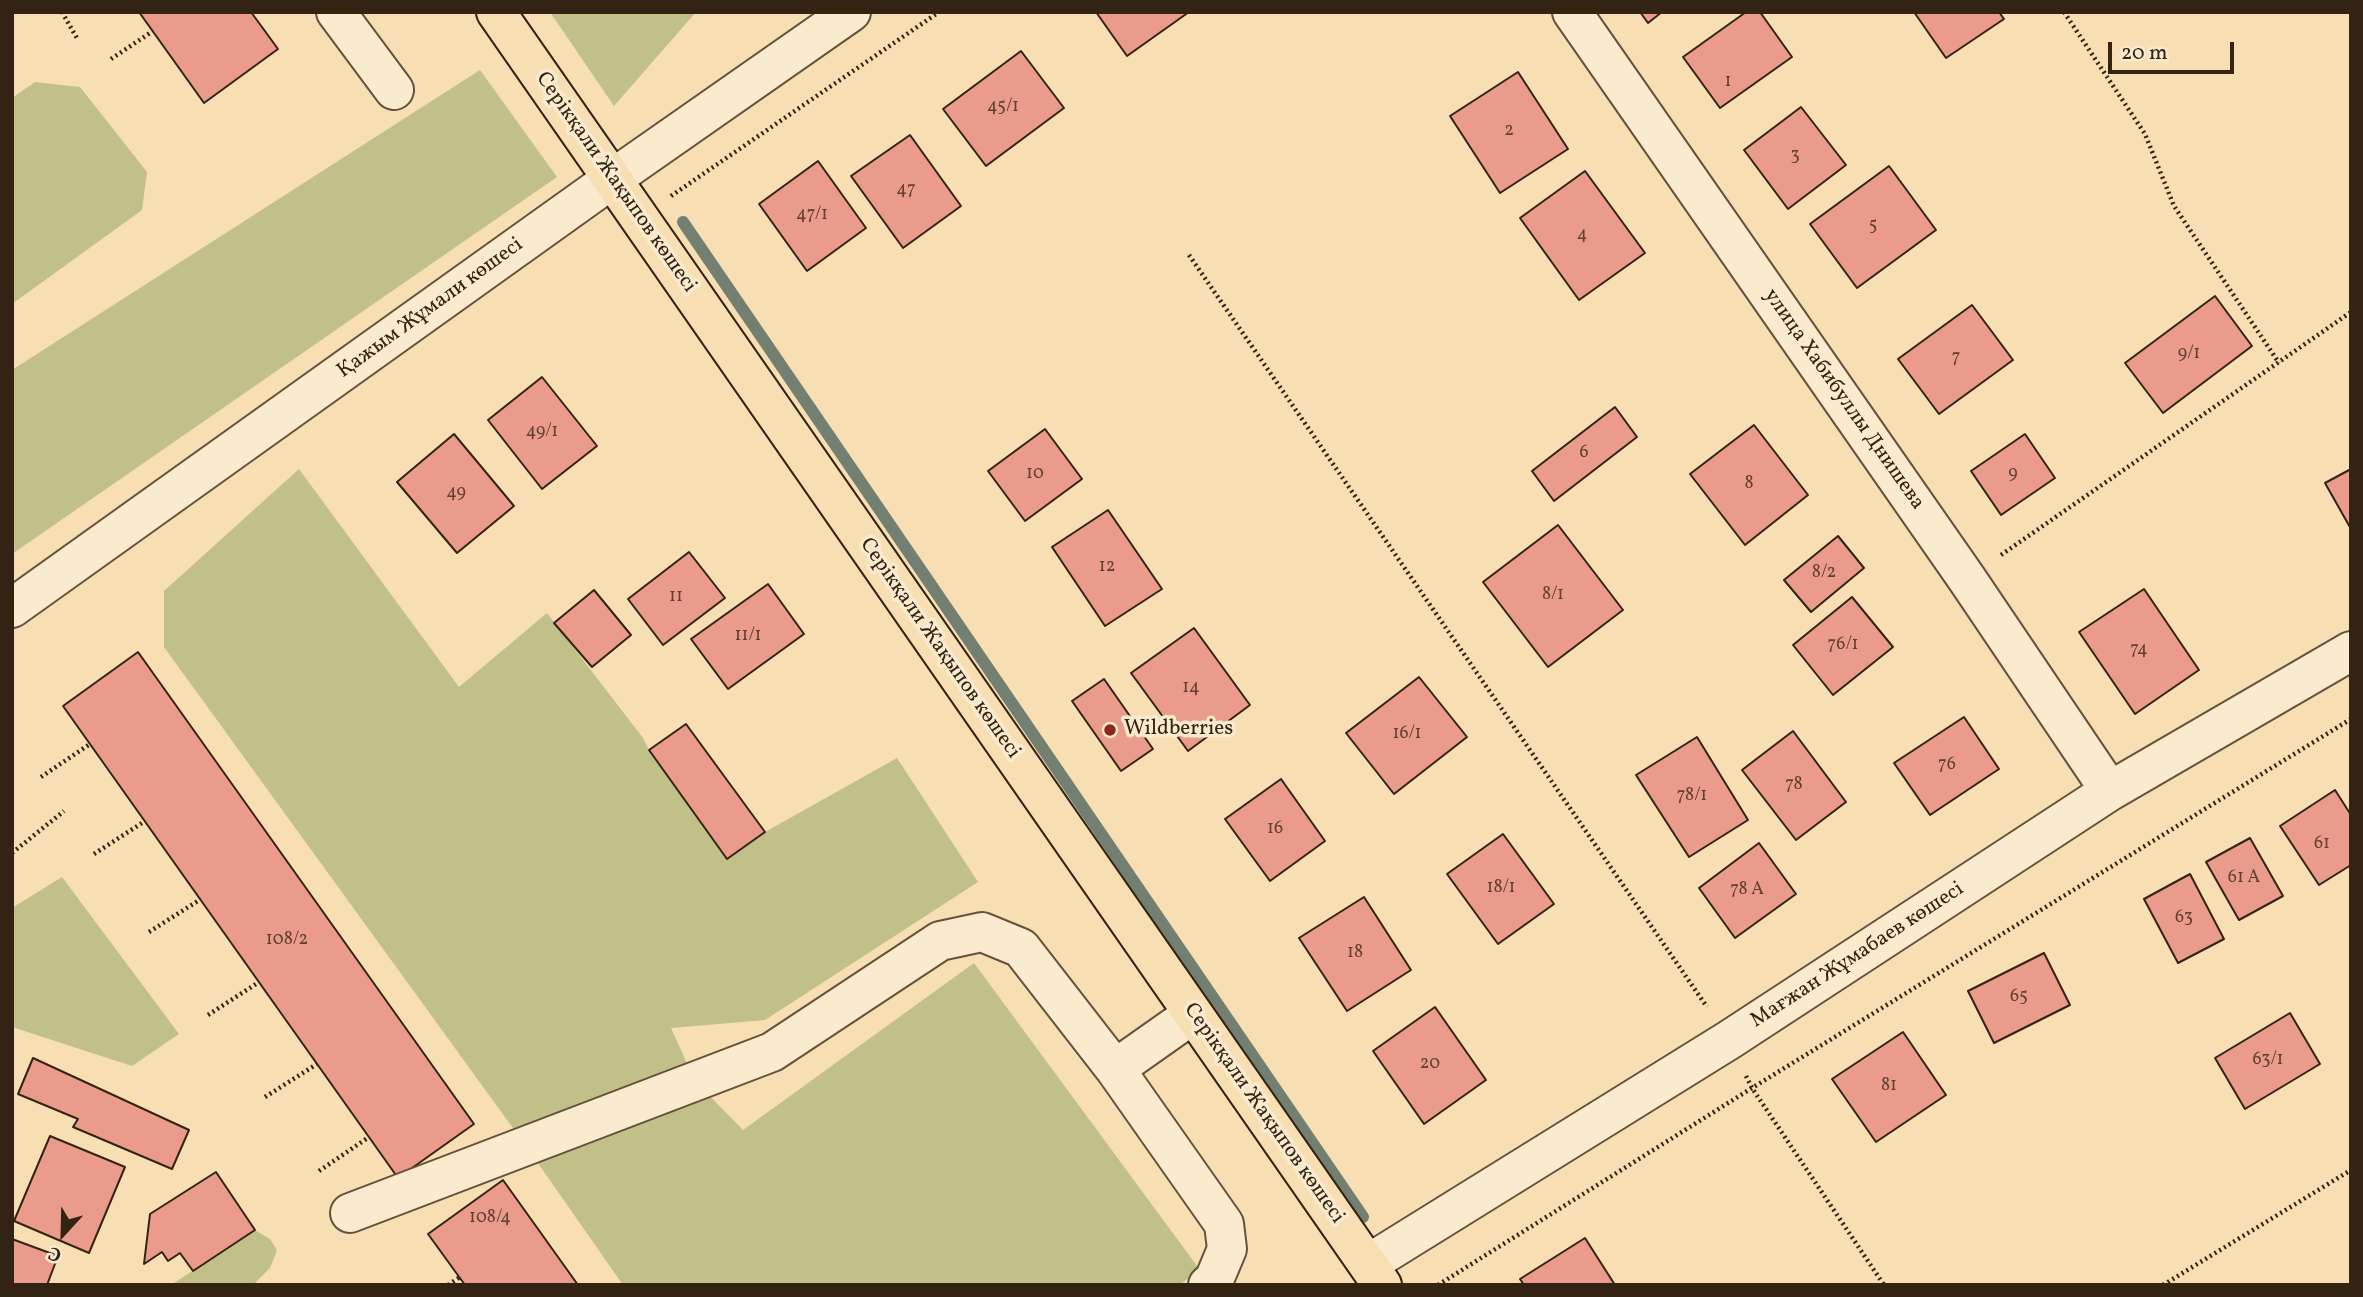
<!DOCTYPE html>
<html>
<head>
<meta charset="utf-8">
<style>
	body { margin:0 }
	#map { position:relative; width:2363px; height:1297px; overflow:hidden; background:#f7deb3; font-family:Vollkorn,serif }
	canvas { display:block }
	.frame { position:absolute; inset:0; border:14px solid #332313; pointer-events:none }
	.north { position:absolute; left:28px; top:1199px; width:70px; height:70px; -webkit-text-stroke:5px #faeace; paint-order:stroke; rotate:202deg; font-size:19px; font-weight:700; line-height:28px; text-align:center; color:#332313 }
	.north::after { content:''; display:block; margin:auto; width:24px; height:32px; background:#332313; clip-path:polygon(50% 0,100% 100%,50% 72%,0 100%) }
	.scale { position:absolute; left:2108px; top:42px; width:126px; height:32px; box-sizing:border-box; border:4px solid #332313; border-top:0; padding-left:9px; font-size:21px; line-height:24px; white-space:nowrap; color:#332313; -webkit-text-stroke:5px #faeace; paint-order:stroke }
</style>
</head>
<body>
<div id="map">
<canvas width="2363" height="1297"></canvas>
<div class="frame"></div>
<div class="north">С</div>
<div class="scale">20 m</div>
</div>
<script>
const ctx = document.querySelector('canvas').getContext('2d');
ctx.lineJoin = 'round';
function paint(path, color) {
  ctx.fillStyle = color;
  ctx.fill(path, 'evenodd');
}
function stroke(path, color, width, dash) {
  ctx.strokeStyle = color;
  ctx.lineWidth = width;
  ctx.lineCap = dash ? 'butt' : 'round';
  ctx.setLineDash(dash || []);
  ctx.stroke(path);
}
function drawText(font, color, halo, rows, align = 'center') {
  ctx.font = font + ' Vollkorn,serif';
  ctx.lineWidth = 7;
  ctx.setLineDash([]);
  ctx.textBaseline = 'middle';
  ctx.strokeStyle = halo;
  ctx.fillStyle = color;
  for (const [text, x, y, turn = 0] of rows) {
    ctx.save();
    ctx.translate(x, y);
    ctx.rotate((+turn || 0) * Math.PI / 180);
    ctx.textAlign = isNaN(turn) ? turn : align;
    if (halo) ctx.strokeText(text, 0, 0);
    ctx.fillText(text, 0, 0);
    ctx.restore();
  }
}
const green = new Path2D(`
	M550,12H696L614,106Z
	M480,70L557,177L12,554V370Z
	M35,82L80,87L147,172L142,210L12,304V98Z
	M299,469L459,687L547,613L643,738L649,750L727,859L765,832L897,758L978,882L765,1020L671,1028L695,1081L743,1130L974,963L1200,1270L1179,1285H623L526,1146L164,647V591Z
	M62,877L179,1034L132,1066L12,1027V908Z
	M255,1230L270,1239L277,1250L270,1268L253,1285H171Z`);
const stream = new Path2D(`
	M683,222L1363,1217`);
const building = new Path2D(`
	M139,12H251L278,49L204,103Z
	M1096,12H1189L1127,56Z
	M1640,12H1662L1648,23Z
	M1746,12H1760L1792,57L1720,108L1683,57Z
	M1914,12H1999L2004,19L1946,58Z
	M1021,51L1064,108L986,166L943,109Z
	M1518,72L1568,149L1500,193L1450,116Z
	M1801,107L1846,165L1788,209L1744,150Z
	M910,135L961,206L903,248L851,176Z
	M818,161L866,228L807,271L759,204Z
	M1889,166L1936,230L1857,288L1810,224Z
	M1585,171L1645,253L1579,300L1520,218Z
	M2215,296L2252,346L2163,413L2125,363Z
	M1972,305L2013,360L1939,414L1898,359Z
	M542,377L597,446L542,489L488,420Z
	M1615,407L1637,437L1554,501L1532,471Z
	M1754,425L1808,495L1745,545L1690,474Z
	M1045,429L1082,479L1025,521L988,471Z
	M454,434L514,506L457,553L397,482Z
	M2025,434L2055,478L2001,515L1971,471Z
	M2351,469V529L2325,483Z
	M1108,510L1162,589L1105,626L1052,547Z
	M1558,525L1623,610L1548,667L1483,582Z
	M1838,536L1864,568L1811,612L1784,580Z
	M689,552L725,598L663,645L628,599Z
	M768,584L804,634L728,689L691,639Z
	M2144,589L2199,670L2135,714L2079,632Z
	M594,590L631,635L592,667L554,623Z
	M1852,597L1893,647L1833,695L1793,645Z
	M1194,628L1250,705L1188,751L1131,673Z
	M138,652L474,1124L398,1178L63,706Z
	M1419,677L1467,737L1394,794L1346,733Z
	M1104,679L1153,749L1121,771L1072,701Z
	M1964,717L1999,769L1930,815L1894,763Z
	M686,724L765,832L727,859L649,750Z
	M1793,731L1846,802L1796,840L1742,770Z
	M1697,737L1748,820L1689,857L1636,775Z
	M1281,779L1325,841L1270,881L1225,819Z
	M2335,790L2351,815V865L2319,885L2280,826Z
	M1503,834L1554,904L1498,944L1447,874Z
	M2250,838L2283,896L2239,920L2206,862Z
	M1759,843L1796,894L1735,938L1699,888Z
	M2190,874L2224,939L2178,963L2144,899Z
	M1364,897L1411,970L1347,1011L1299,938Z
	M2044,953L2070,1005L1994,1043L1968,991Z
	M1435,1007L1486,1080L1424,1124L1373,1051Z
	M2290,1013L2320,1064L2245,1109L2215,1058Z
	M1903,1032L1946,1095L1876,1142L1832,1079Z
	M33,1058L189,1130L172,1169L73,1127L78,1119L18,1094Z
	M50,1136L125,1167L89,1253L14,1221Z
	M216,1172L255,1230L193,1271L180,1253L168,1261L162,1252L144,1264L150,1214Z
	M503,1180L578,1285H465L428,1234Z
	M1585,1238L1615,1285H1524L1520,1279Z
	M12,1239L58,1256L47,1285H12Z`);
const path = new Path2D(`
	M62,12L78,40
	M2064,12L2145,134L2174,206L2279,363
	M111,59L153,31
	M671,196L939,12
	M1189,255L1707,1007
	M2001,555L2351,312
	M41,777L90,744
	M12,853L64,811
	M94,854L145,821
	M149,932L201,899
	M208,1015L259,982
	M1746,1076L1752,1088L1884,1285
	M265,1097L317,1064
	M319,1171L369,1137
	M448,1285L460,1277
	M1438,1285L1752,1088L2351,719
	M2163,1285L2351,1170`);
const minor = new Path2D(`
	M336,12L394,90
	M1572,12L1967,579L2110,791
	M12,608L612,179L851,12
	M1193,1014L1115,1069L1224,1224L1227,1249L1214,1280L1208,1285
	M350,1213L772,1052L940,941L982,932L1021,948L1115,1069
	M1368,1264L1729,1040L2110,791L2351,651`);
const major = new Path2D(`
	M496,12L1382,1285`);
const markers = [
	[1110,730,7,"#8f2418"]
];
const numberNames = [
	["1",1728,83],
	["45/1",1003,108],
	["2",1509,132],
	["3",1795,157],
	["47",906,191],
	["47/1",812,216],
	["5",1873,227],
	["4",1582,236],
	["9/1",2189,355],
	["7",1956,359],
	["49/1",542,433],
	["6",1584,454],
	["10",1035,475],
	["9",2013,475],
	["8",1749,485],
	["49",456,494],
	["12",1107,568],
	["8/2",1824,574],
	["8/1",1553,596],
	["11",676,598],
	["11/1",748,637],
	["76/1",1843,646],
	["74",2139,651],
	["14",1191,689],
	["16/1",1407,735],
	["76",1947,766],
	["78",1794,786],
	["78/1",1692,797],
	["16",1275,830],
	["61",2322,845],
	["61 А",2244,879],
	["18/1",1501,889],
	["78 А",1747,891],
	["63",2184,919],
	["108/2",287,941],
	["18",1355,954],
	["65",2019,998],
	["63/1",2268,1061],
	["20",1430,1065],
	["81",1889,1087],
	["108/4",490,1219]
];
const streetNames = [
	["Серікқали Жақыпов көшесі",615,183,55],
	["Қажым Жұмали көшесі",431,309,-36],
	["улица Хабибуллы Днишева",1843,400,55],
	["Серікқали Жақыпов көшесі",939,649,55],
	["Мағжан Жұмабаев көшесі",1858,956,-33],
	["Серікқали Жақыпов көшесі",1263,1114,55]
];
const poiNames = [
	["Wildberries",1124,730]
];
paint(green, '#c2c089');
stroke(stream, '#737f71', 12);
paint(building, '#ea9b8b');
stroke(building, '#332313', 2);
stroke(minor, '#64523b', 42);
stroke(major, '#332313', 42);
stroke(path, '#332313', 4.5, [2, 3.5]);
stroke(minor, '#faeace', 38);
stroke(major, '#f7deb3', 38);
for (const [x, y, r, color] of markers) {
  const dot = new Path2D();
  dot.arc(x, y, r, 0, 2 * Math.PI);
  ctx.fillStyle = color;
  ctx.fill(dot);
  stroke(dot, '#faeace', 2.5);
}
drawText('18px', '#614131', null, numberNames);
drawText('21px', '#332313', '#faeace', streetNames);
drawText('21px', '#332313', '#faeace', poiNames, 'left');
</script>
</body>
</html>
